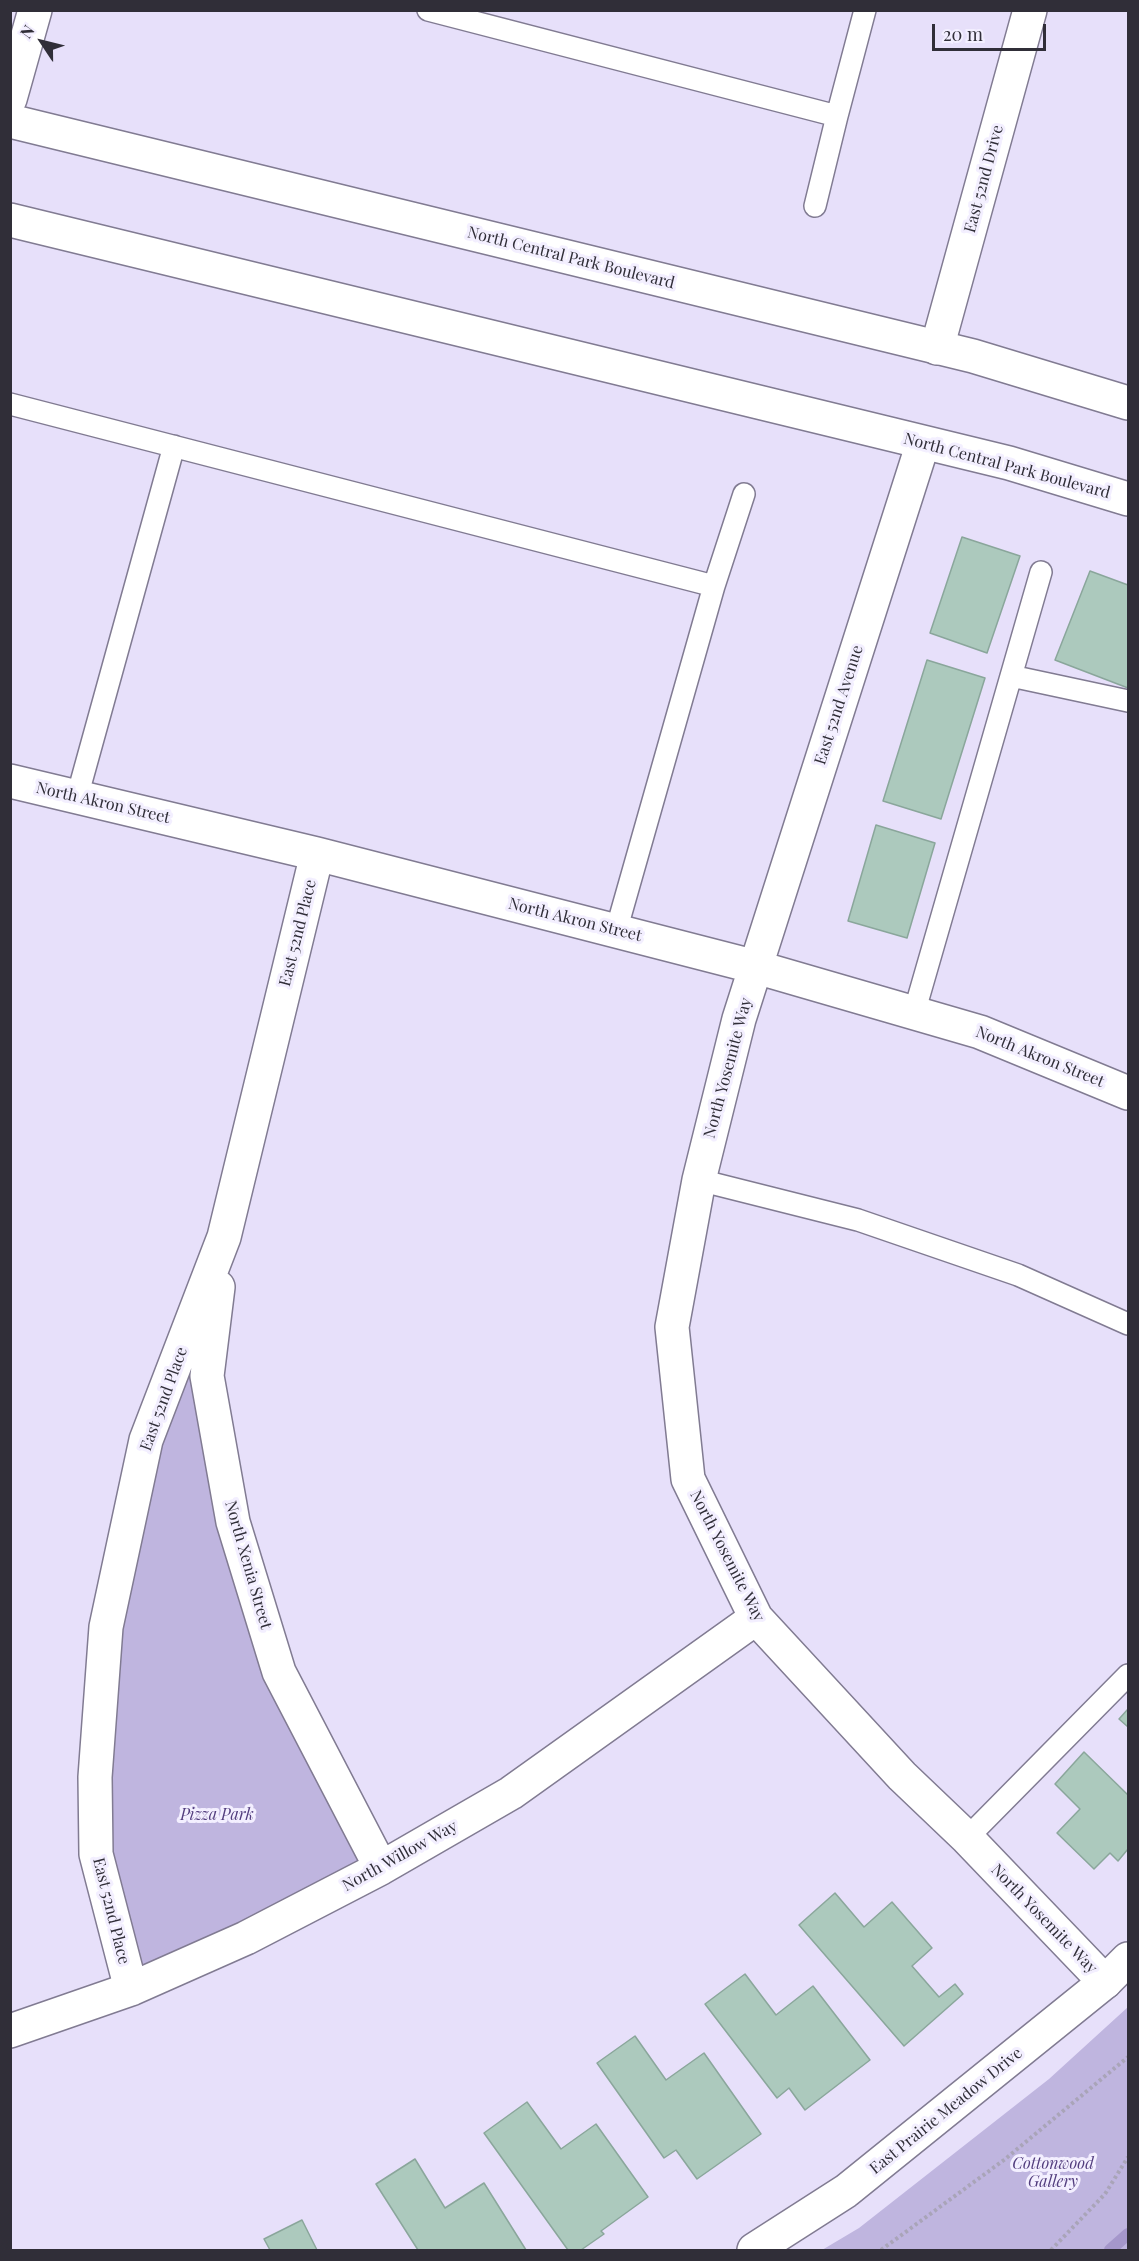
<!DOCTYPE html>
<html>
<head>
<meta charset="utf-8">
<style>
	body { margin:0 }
	#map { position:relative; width:1139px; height:2261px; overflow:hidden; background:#e7e0fa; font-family:"Playfair Display",serif }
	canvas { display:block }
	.frame { position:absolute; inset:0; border:12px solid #302e38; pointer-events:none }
	.north { position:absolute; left:12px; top:12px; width:60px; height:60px; -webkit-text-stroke:4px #f3efff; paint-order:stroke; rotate:305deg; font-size:16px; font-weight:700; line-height:24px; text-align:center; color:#302e38 }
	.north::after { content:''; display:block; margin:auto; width:21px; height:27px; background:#302e38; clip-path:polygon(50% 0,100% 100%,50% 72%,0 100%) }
	.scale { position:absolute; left:932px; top:24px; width:114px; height:27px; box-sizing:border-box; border:3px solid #302e38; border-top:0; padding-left:8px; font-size:18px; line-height:21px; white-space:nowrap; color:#302e38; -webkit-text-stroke:4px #f3efff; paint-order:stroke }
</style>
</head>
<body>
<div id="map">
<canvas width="1139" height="2261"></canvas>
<div class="frame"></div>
<div class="north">N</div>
<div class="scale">20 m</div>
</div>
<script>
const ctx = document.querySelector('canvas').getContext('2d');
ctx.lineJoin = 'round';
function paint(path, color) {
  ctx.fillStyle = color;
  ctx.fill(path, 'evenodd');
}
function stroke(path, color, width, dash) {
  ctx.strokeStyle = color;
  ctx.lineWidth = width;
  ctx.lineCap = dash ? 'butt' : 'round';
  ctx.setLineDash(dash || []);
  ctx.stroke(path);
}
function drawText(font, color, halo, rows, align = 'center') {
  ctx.font = font + ' "Playfair Display",serif';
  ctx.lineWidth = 6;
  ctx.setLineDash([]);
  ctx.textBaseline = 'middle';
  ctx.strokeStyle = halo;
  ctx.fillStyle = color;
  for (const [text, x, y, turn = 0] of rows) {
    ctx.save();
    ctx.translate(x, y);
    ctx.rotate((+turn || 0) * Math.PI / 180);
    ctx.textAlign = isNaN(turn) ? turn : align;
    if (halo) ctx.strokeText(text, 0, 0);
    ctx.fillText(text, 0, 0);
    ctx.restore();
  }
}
const green = new Path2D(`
	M224,1237L207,1376L233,1522L381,1868L131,1989L96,1854L106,1627Z
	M1128,2007V2250H822L859,2228L1049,2079Z`);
const stream = new Path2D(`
	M1110,2250L1128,2234`);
const building = new Path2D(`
	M962,537L1020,556L987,653L930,633Z
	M1090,571L1128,585V688L1055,660Z
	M927,660L985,678L941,819L883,801Z
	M876,825L935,843L907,938L848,921Z
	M1128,1709V1727L1119,1719Z
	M1084,1752L1128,1795V1849L1118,1861L1110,1853L1094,1869L1057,1833L1080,1809L1055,1784Z
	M835,1893L864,1927L892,1902L932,1948L912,1966L939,1997L955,1984L963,1994L904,2046L799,1925Z
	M745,1974L776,2015L813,1986L870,2060L805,2110L789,2088L777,2098L705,2004Z
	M635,2036L666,2080L704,2053L761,2134L697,2179L676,2150L664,2158L597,2063Z
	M527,2102L561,2149L596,2124L648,2197L601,2231L604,2234L581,2250H568L484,2133Z
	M415,2159L445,2208L484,2183L526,2250H418L376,2184Z
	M302,2220L317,2250H270L264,2239Z`);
const path = new Path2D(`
	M881,2250L1004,2160L1128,2057
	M1051,2250L1105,2194L1128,2157`);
const service = new Path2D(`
	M428,10L837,116L815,206
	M837,116L865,10
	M10,404L714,586
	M1011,676L1128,701
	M77,797L174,446
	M616,931L714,586L744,494
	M914,1013L1041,572
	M699,1180L858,1220L1018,1275L1128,1324
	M967,1838L1128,1675`);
const minor = new Path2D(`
	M10,99L35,10
	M937,348L1030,10
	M923,443L739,1019L699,1180L672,1327L688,1479L756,1618L902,1776L967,1838L1105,1982
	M10,781L317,854L756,967L980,1032L1128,1093
	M218,1287L207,1376L233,1522L279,1672L381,1868
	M131,1989L96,1854L95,1777L106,1627L146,1440L224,1237L317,854
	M10,2031L131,1989L246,1938L381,1868L511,1793L756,1618`);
const tertiary = new Path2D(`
	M754,2250L846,2191L1105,1982L1128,1959`);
const secondary = new Path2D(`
	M10,121L973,356L1128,403
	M10,220L1009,463L1128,499`);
const streetNames = [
	["East 52nd Drive",984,179,-75],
	["North Central Park Boulevard",571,258,14],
	["North Central Park Boulevard",1007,466,15],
	["East 52nd Avenue",839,705,-72],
	["North Akron Street",103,803,13],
	["North Akron Street",575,920,14],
	["East 52nd Place",298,933,-76],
	["North Akron Street",1040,1057,22],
	["North Yosemite Way",728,1068,-75],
	["East 52nd Place",164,1399,-70],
	["North Yosemite Way",727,1556,63],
	["North Xenia Street",248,1565,74],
	["North Willow Way",400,1856,-29],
	["East 52nd Place",111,1911,76],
	["North Yosemite Way",1044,1919,46],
	["East Prairie Meadow Drive",946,2111,-39]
];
const parkNames = [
	["Pizza Park",217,1815],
	["Cottonwood",1053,2164],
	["Gallery",1053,2182]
];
paint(green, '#bfb5df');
stroke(stream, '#a597cb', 12);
paint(building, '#acc9bd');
stroke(building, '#8aa69b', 1.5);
stroke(service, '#817b92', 24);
stroke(minor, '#817b92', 36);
stroke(tertiary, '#817b92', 36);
stroke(secondary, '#817b92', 36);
stroke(path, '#a9a4b8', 4, [3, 3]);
stroke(service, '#fff', 21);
stroke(minor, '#fff', 33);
stroke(tertiary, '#fff', 33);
stroke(secondary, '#fff', 33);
drawText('16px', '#302e38', '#f3efff', streetNames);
drawText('italic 16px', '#523d7e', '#f3efff', parkNames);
</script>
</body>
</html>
